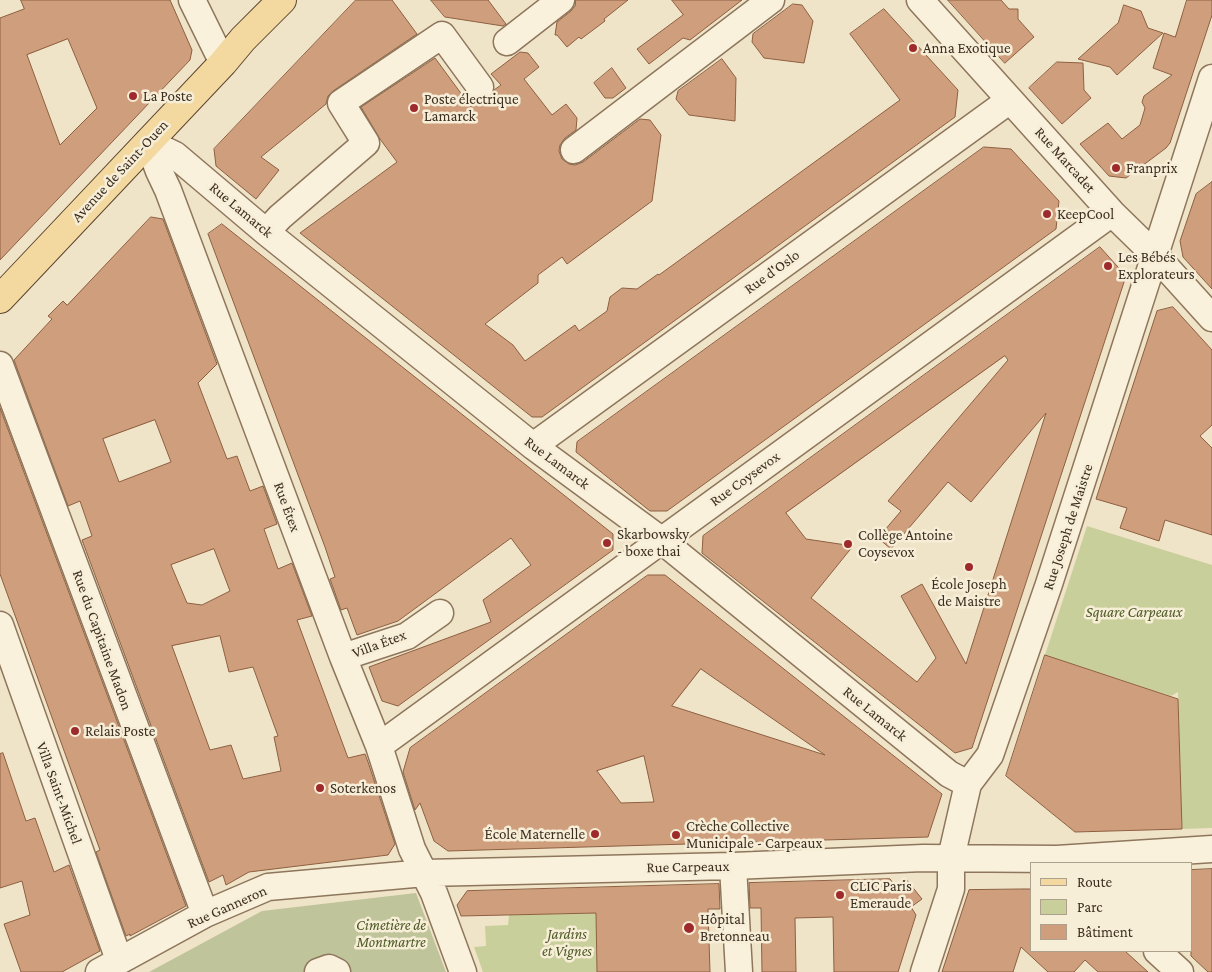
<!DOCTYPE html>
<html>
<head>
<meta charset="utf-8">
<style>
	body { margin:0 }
	#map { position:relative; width:1212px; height:972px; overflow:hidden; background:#f0e4c8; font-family:"Crimson Pro",serif }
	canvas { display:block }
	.legend { position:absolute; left:1030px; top:862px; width:162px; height:90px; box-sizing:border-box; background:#f7eed8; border:1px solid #ada18e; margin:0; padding:6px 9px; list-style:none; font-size:15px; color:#3d2e20 }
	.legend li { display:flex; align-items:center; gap:10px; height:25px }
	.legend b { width:25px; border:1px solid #ada18e }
</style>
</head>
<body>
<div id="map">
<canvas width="1212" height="972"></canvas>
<ul class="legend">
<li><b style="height:6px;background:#f3d9a0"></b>Route</li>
<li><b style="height:14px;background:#c9cf9b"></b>Parc</li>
<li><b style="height:14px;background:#cf9f7d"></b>Bâtiment</li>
</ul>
</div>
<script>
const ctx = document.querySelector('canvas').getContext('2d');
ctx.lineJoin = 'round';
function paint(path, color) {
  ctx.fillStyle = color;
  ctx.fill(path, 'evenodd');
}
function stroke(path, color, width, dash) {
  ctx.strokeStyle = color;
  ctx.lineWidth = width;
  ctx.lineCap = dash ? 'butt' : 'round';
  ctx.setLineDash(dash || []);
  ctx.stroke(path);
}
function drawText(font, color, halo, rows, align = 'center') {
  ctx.font = font + ' "Crimson Pro",serif';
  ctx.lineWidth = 5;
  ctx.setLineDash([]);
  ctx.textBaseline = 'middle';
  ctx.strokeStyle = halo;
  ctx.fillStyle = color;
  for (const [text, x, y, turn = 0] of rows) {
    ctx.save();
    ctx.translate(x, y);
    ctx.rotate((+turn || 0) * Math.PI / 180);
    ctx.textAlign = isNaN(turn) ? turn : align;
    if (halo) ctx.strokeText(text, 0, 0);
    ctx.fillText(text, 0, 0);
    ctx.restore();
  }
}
const green = new Path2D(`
	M1087,526L1212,565V828L1182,829L1178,692L1171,696L1045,655Z
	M596,913L597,972H483L474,947L486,946L485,926L508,925L509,915Z`);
const cemetery = new Path2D(`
	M416,893L446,972H149L262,911Z`);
const building = new Path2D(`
	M21,0H170L192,50L190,60L0,260V18L24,9ZM68,39L97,108L60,145L27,55Z
	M356,0H392L417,34L333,91L328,96L326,104L261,157L279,170L256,199L216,166L214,149Z
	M431,0H488L506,24L503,26L445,17Z
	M576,0H628L604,19L605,21L581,39L579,37L567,47L557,35H555L557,22L571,11L575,6Z
	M672,0H742L690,40L683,38L649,64L637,49L683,15Z
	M948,0H1001L1009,9H1018V19L1034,37L1005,63Z
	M1187,0H1212V15L1170,143L1166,148L1126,178L1109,176L1080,144L1108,123L1122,139L1140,125L1145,108L1142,102L1144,96L1172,75L1153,68L1164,33L1175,37Z
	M793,4L802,5L813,21L804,63L764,58L752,42L753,34Z
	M1124,5L1141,11L1148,28L1163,33L1117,75L1110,67L1078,59L1118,23Z
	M884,9L958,90L955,117L542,417H532L300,233L397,162L380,139L361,107L435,58L471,107L478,101L488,99L493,93L494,90L501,85L491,74L520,52L528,53L539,67L524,79L552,115L566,104L577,118L576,130L565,138L560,145L559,151L562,159L569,164L575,165L583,162L640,119L650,120L661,135L652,201L567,264L562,257L538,275V283L485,324L513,345L525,361L575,325L579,331L607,311L610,297L622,288L637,289L658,274L659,275L900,100L850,34Z
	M722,59L736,78L735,121L689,115L676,99L678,91Z
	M1057,62L1083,63L1084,90L1091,98L1062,124L1029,88Z
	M612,68L626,88L613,98H605L594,83Z
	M984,147L1011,149L1059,201L1056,229L667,511H650L576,452L577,442Z
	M1212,182V289L1183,257L1180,241L1196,194Z
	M151,217L163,219L217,364L198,383L227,459L237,456L250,491L263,486L277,524L264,529L278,569L292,563L312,616L297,620L348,758L365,754L368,762L395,844L388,855L249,872L226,885L223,875L209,882L82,540L92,536L80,501L68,506L14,360L52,319L48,316L63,301L67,305ZM155,420L171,462L119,482L103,439ZM214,549L230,591L202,605L187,603L171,565ZM220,636L229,672L253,667L278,736L274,737L281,771L243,779L231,745L210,750L172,646Z
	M222,224L613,534V550L398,706L382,701L369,667L491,622L483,600L531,565L511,538L398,621L357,635L347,608L341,610L330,579L335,577L325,547L208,234Z
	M1100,247L1126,276L972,748L955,753L702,553L703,536ZM1005,356L1008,360L888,501L901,511L878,538L891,549L948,482L971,502L1046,413L966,664L922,584L901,596L936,658L917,682L811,598L853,546L806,539L786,513Z
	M1173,307L1212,350V425L1200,436L1212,448V535L1165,520L1159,541L1120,528L1127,508L1096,499L1157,311Z
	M0,408L186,906L130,936V934L126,936L96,852L100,850L0,574Z
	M648,575H665L942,794L928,837L448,851L434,841L420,803L415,810L403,772L410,748ZM701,669L711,676L825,755L672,706ZM644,756L654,802L621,803L597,771Z
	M1045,655L1178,699L1182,829L1075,832L1006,776Z
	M3,753L26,821L35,818L54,872L69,865L100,951L62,972H21L4,924L30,915L22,881L0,888V754Z
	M1212,869V972H1208L1191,956V870Z
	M890,879L896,887L906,879L922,899L911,907L916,915L898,972H834L833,917L795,918L796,972H762L761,908H750L749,883Z
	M719,884L720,909H708L710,972H597L596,913L461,916L457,905L467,891Z
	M1021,889H1031V951H1125L1148,972H1098L1085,960L1074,972H1048L1021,947L1013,972H942L969,890Z`);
const minor = new Path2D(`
	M192,0L223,63
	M920,0L1112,213L1156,256L1212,318
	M507,42L561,0
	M148,142L175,155L266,232L533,446L661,540L949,774L968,784
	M148,142L159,171L168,190L343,657L379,746L412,849L434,893L463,972
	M574,150L771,0
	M266,232L280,217L366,143L341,103L442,35L480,87
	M0,365L205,914
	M533,446L1010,100
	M0,625L119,960
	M343,657L407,636L440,613
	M379,746L1112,213
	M733,866L739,972
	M1157,951L1180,972
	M99,972L205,914L268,887L425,873L733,866L923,858L1057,859L1212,849
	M318,972L329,968L337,972
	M924,972L951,889V858L968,784L990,755L1049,584L1212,78`);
const major = new Path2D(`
	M0,299L223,63L243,39L282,0`);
const markers = [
	[913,48,5,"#9e2a2b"],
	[133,96,5,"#9e2a2b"],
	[414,108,5,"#9e2a2b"],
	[1116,168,5,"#9e2a2b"],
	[1047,214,5,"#9e2a2b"],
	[1108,266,5,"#9e2a2b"],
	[607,543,5,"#9e2a2b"],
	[848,544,5,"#9e2a2b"],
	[969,567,5,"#9e2a2b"],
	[75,731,5,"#9e2a2b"],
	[320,788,5,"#9e2a2b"],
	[595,834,5,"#9e2a2b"],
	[676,835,5,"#9e2a2b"],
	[840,895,5,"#9e2a2b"],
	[689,928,6,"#9e2a2b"]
];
const poiNames = [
	["Anna Exotique",923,48],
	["La Poste",143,96],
	["Poste électrique",424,99],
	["Lamarck",424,116],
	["Franprix",1126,168],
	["KeepCool",1057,214],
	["Les Bébés",1118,257],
	["Explorateurs",1118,274],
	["Skarbowsky",617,534],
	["- boxe thai",617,551],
	["Collège Antoine",858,535],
	["Coysevox",858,552],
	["École Joseph",969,584,"center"],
	["de Maistre",969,601,"center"],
	["Relais Poste",85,731],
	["Soterkenos",330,788],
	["Crèche Collective",686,826],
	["Municipale - Carpeaux",686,843],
	["École Maternelle",585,834,"right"],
	["CLIC Paris",850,886],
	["Emeraude",850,903],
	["Hôpital",700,919],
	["Bretonneau",700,936]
];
const streetNames = [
	["Rue Marcadet",1065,160,48],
	["Avenue de Saint-Ouen",120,171,-47],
	["Rue Lamarck",241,210,40],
	["Rue d'Oslo",772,272,-36],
	["Rue Lamarck",557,463,37],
	["Rue Coysevox",745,479,-36],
	["Rue Étex",287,507,70],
	["Rue Joseph de Maistre",1068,527,-72],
	["Rue du Capitaine Madon",102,640,70],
	["Villa Étex",379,644,-20],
	["Rue Lamarck",875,714,39],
	["Villa Saint-Michel",59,793,70],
	["Rue Carpeaux",688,867,-1],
	["Rue Ganneron",227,907,-24]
];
const parkNames = [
	["Square Carpeaux",1134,612],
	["Cimetière de",391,925],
	["Montmartre",391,942],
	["Jardins",567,934],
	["et Vignes",567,951]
];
paint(green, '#c9cf9b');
paint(cemetery, '#bfc49a');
paint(building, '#cf9f7d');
stroke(building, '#8d5f41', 1);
stroke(minor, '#8d765c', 29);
stroke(major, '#5b4430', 30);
stroke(minor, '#faf1dc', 26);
stroke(major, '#f3d9a0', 28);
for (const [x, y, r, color] of markers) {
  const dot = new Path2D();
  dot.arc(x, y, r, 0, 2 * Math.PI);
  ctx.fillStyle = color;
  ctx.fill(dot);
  stroke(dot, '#f7eed8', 2);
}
drawText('15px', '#3d2e20', '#f7eed8', poiNames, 'left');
drawText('15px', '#3d2e20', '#f7eed8', streetNames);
drawText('italic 15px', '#4d5a26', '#f7eed8', parkNames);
</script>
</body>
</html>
